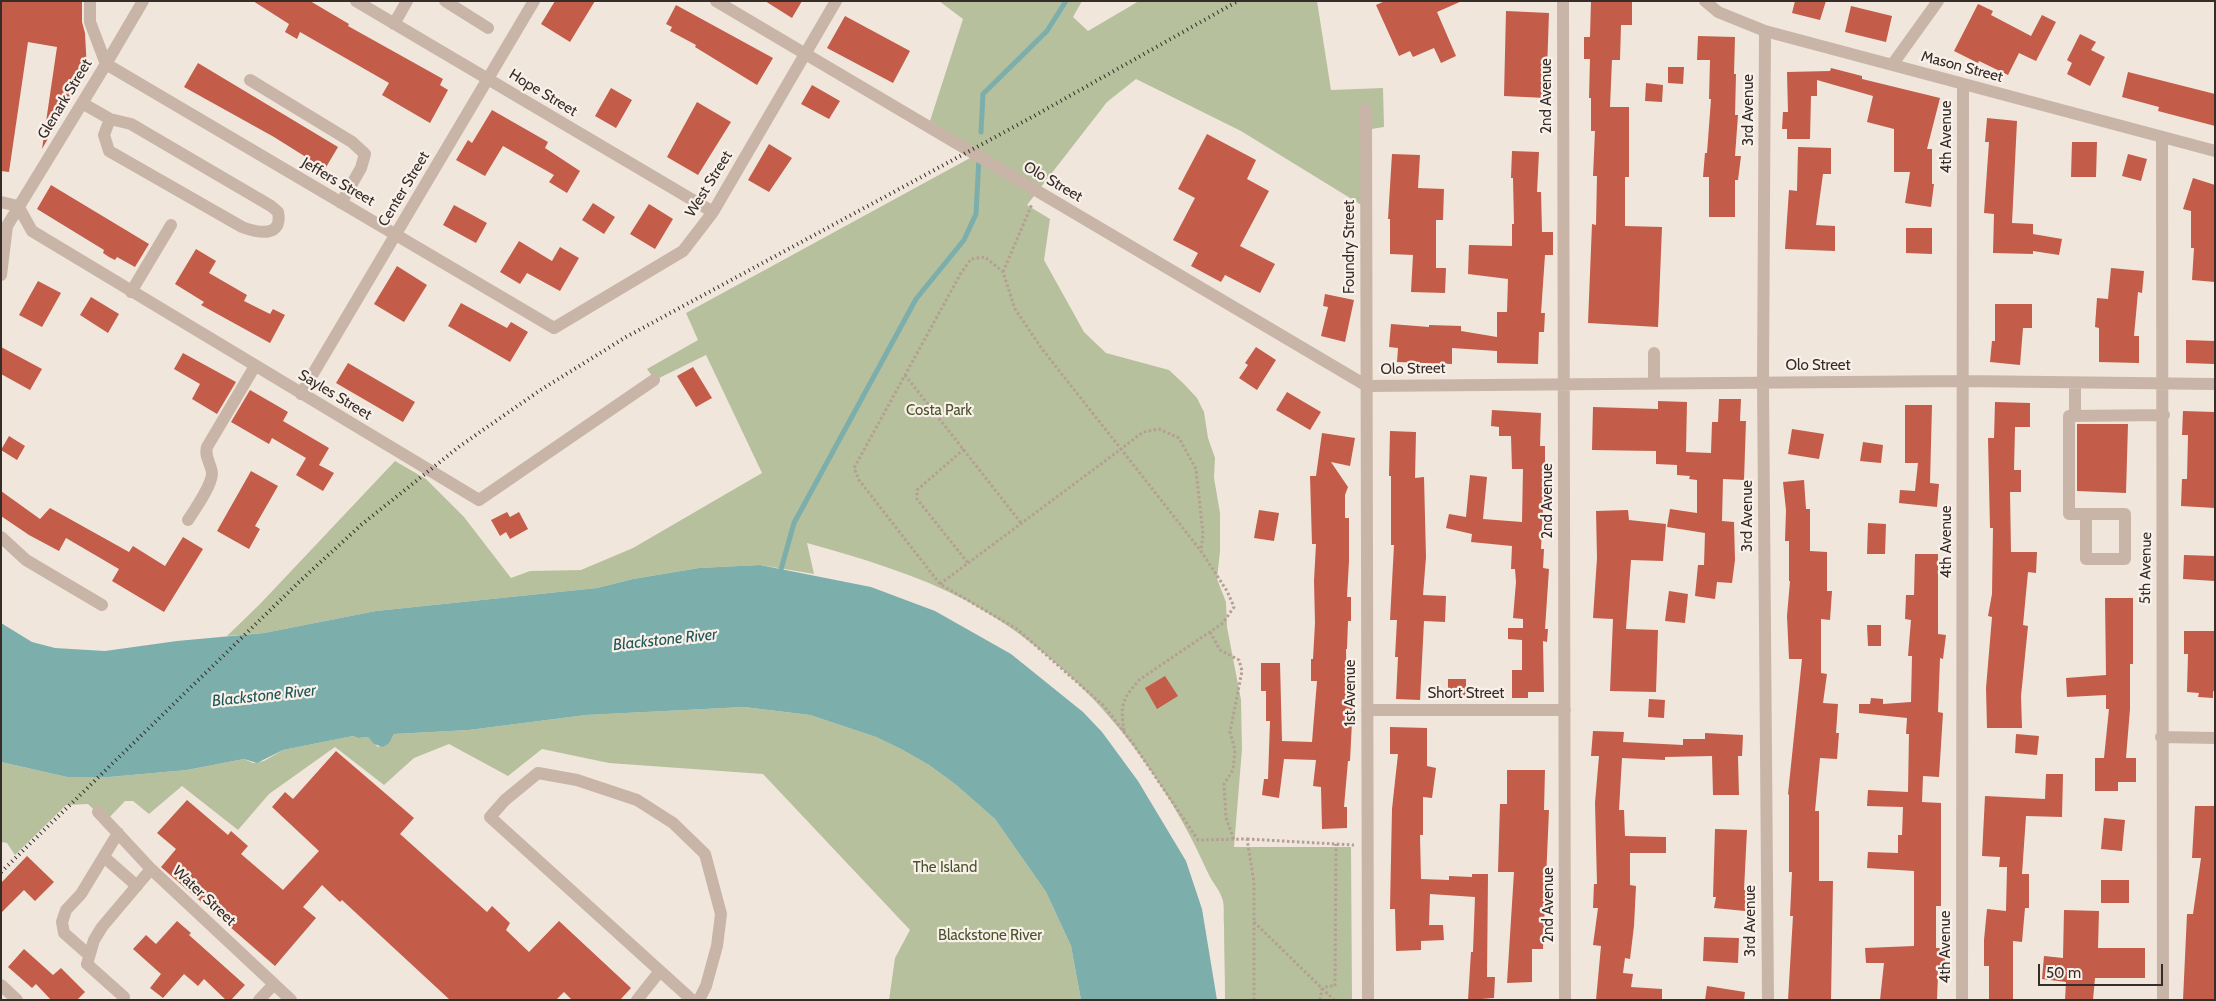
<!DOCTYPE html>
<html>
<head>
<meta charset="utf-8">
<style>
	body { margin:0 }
	#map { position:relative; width:2216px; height:1001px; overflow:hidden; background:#f1e6dc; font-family:Cabin,sans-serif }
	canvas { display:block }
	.frame { position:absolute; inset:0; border:2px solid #362c28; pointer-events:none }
	.scale { position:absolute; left:2038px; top:964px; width:125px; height:22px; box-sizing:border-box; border:2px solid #362c28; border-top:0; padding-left:6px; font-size:15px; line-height:18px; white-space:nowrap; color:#362c28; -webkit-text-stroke:4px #f9f0e9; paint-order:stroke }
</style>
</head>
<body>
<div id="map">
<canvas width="2216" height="1001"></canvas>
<div class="frame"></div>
<div class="scale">50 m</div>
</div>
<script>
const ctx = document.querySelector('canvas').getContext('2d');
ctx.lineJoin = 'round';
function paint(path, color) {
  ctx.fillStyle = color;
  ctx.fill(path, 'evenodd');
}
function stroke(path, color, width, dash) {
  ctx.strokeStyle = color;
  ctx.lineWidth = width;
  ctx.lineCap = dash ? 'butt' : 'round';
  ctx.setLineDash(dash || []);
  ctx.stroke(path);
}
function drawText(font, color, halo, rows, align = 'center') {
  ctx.font = font + ' Cabin,sans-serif';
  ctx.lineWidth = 4.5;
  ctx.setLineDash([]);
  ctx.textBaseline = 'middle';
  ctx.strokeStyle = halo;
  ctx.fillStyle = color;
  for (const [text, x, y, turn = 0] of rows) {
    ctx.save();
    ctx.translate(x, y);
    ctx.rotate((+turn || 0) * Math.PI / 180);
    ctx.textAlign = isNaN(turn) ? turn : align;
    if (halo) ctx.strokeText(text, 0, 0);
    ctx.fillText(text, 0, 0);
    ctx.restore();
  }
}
const green = new Path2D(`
	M939,1H1082L1073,17L1088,31L1139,1H1317L1331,90L1383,88L1384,127L1365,130L1363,206L1241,131L1136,79L1107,102L1027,205L1050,219L1044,260L1084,332L1106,353L1169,370L1184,384L1197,398L1204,412L1208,438L1215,458L1214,478L1220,513V551L1217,579L1226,602L1227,627L1241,700L1242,749L1234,847H1351L1352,1000H1225C1225,974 1224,949 1224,924C1223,916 1225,905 1222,898C1219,889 1213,883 1209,875C1159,762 1077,661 967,601C918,575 861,558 807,543L814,574L760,565L699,568L633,579L597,588L376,611L264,633L227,636L260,604L395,461L426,479L464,517L511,578L530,571L581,570L633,548L762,473L706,355L655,380L647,369L698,340L686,313L981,152L930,121L963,19Z
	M744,707L810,715L876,737L901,749L929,765L955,784L995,819L1046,892L1071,946L1081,1000H889L895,958L910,930L763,774L609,763L542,749L508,776L449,744L414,758L384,785L335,747L269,794L238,830L182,786L149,814L133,801H125L106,821L88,804L66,805L15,855L7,843L1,842V762L67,777H109L187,770L244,759L253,763L264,761L283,750L353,736L358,738L368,737L378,747L391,739L394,734L469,730L586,715Z`);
const water = new Path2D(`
	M760,565L871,587L935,611L1011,654L1083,712L1102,732L1138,781L1186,861L1202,909L1217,1000H1081L1071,946L1046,892L995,819L955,784L929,765L901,749L876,737L810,715L744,707L586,715L469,730L394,734L389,743L383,747L374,744L368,737L358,738L353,736L283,750L257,763L244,759L187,770L109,777H67L1,762V623L32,642L55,648L105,651L177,641L264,633L376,611L597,588L633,579L699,568Z`);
const stream = new Path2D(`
	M981,132L983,94L1047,31L1066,1
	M780,573L794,523L916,299L964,240L976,214L979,157`);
const building = new Path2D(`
	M1,1H82V22L85,33L87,70L42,149L57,47L28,42L9,172L1,171Z
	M253,1H310L349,24L348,26L443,79L440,85L448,90L430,123L382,95L389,83L300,32L297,39L285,32L289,24Z
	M555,1H595L570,42L541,24Z
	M765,1H802L792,18Z
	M1385,1H1462L1437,12L1456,56L1441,63L1434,48L1413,57L1410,51L1399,56L1376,5Z
	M1591,1H1632V25H1621L1620,60H1612L1610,107H1629V177H1625V226L1662,227L1658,327L1588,323L1592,224L1596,225L1597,176H1593L1595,131H1591V98H1589L1590,59H1584V37H1590Z
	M1795,1H1826L1820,20L1792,13Z
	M1978,4L1993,11L1991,15L2031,36L2042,15L2056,22L2036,61L2019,53L2008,75L1979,61L1978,63L1954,51Z
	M676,5L773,58L757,85L695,47L696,45L670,31L672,27L666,24Z
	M1851,6L1892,16L1886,42L1845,32Z
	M1506,11L1549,13L1546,98L1504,96Z
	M845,16L910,51L893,83L827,48Z
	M2080,34L2096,42L2091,50L2105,57L2090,86L2067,74L2072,63L2067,60Z
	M1698,36L1735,37L1734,74H1736L1735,115H1738L1735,156H1741L1738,180H1735V217H1709V177H1703L1705,153H1707L1711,99H1709L1710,60H1697Z
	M198,63L338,147L325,169L274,137L184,87Z
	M1668,67H1684L1683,84L1668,83Z
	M1831,68L1862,76V79L1940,98L1927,149H1932V184H1934L1931,207L1905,203L1910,172H1894V129L1867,122L1873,96L1817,80V96H1811L1810,139H1787V129H1782L1783,112H1788L1787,72L1830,71Z
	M2128,72L2215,94V126L2158,111L2159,107L2122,97Z
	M1646,83L1663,85L1662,102L1645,101Z
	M812,85L840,101L829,119L801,104Z
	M611,88L632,100L616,128L595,116Z
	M697,102L731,122L698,175L667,157Z
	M492,110L548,142L545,148L580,171L567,193L549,182L554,175L503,146L485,176L456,160L468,140L472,143Z
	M1987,118L2017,121L2012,223L2033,224V234L2062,239L2059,255L2033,251V254L1993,253L1994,214L1984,213L1989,142H1985Z
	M1207,134L1256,160L1247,179L1269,191L1240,246L1275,264L1260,293L1225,275L1221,282L1191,266L1198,253L1173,240L1195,198L1178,189Z
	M2072,142H2097L2096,177H2071Z
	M769,144L792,158L769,192L748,180Z
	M1798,147L1831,148V174H1823L1816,225L1835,226V251L1785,249L1789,190L1797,191Z
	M1512,151L1539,152L1537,192H1541L1542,232H1553V255H1545L1541,313H1545L1544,332H1539L1538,364L1497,363V351L1452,348V364L1397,362L1398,348L1389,347L1391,324L1429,327V325L1461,326V331L1497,337V312H1507L1508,279L1468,274L1469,245L1512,246V224H1514L1513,178H1511Z
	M1392,154L1420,155L1418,188L1444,189L1443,220H1436V268H1446L1445,293L1411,292L1413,255L1390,254V219H1388Z
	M2128,154L2147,159L2141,181L2122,176Z
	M2193,178L2215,185V282L2192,280L2194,248H2191V211L2183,209Z
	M51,185L149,244L135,267L117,257L115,260L109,257L103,253L104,250L37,209Z
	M593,203L615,217L604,234L582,220Z
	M649,204L673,219L655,249L630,234Z
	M454,205L487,223L476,243L443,225Z
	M1906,228H1932V254L1906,253Z
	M519,241L552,261L560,247L579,258L560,291L527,273L520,284L500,272Z
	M196,249L216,261L209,273L247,295L244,301L270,314L273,309L285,315L270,343L201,305L204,302L175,284Z
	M397,266L427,285L404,322L374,304Z
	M2111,268L2144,271L2142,293L2138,292L2134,336H2139V363L2099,362V328L2095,327L2097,298L2108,299Z
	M38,281L61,293L42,327L19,315Z
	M1325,294L1354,300L1345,342L1321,336L1328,307L1323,306Z
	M91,297L119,314L108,333L80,315Z
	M461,303L507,328L511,322L528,332L510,362L448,326Z
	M1995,304H2032V328H2023L2020,365L1990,362L1992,341H1995Z
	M2186,340L2215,341L2214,364L2186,363Z
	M1,347L42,369L30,390L1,374Z
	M1256,347L1276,360L1257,390L1239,378L1248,365L1245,363Z
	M183,353L236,382L217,414L192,399L200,384L174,369Z
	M348,363L415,402L403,422L336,383Z
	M693,367L712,398L696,407L677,376Z
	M250,390L288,412L283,421L329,448L319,465L334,473L323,491L296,475L306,458L272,438L269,444L231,422Z
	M1287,392L1321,412L1310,430L1276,410Z
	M1719,399H1741L1740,421H1746L1744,480L1723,479L1722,521L1734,522L1735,560L1732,583L1717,582L1715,599L1695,596L1698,565H1704L1705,533L1667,527L1670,509L1697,513V480L1689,479L1690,476L1677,475V465L1656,464V451L1592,450L1593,407L1658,409V401L1687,402L1686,452L1711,453L1712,422H1718Z
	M1995,402L2030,403V427H2015L2014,470H2021V492H2010L2011,552H2037L2036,573L2028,572L2023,625L2028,626L2021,696L2022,728H1987L1986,688L1992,617L1988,616L1992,594L1993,528H1990L1988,438H1994Z
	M1905,405H1932L1930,483L1939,484L1937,507L1899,503L1900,490L1915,491L1918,463H1905Z
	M1492,410L1541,413L1540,446H1545V469L1541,549H1544L1543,568L1549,569L1545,629H1548L1547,642L1543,641L1544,692H1528V698H1512V670H1522V640L1508,639V628H1523V619L1513,618L1516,582L1515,569H1511L1512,546L1471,542L1472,534L1446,528L1449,514L1466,517L1470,475L1487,477L1483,519L1522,522L1523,469H1512L1511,436H1499V427L1491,426Z
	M2183,411L2215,412V508L2181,506L2182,479H2187L2188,435H2182Z
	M2077,424H2128L2126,493L2077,491Z
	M1792,429L1824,434L1819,459L1788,454Z
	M1390,431L1416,432L1415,478L1424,477L1426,557L1423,595L1446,596L1445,622L1424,621L1420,700L1396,699L1398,657H1395L1397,620H1390L1394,545H1391V476H1389Z
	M1322,433L1355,438L1350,466L1331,462L1348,487L1345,495V518H1349V561L1347,597H1351V621H1348L1347,649H1346L1347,701L1353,702L1350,761H1348L1344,807H1347V828L1322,829L1321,787L1313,786L1316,760L1284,759L1279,798L1262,795L1264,779H1268L1270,721H1266V691H1261V663H1280L1282,741L1312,742L1317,681H1311V659H1313L1315,623L1314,581L1316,544H1312L1310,476H1316Z
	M9,436L25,446L17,460L1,450Z
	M1863,442L1883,445L1881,463L1860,461Z
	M251,471L278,486L255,526L260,529L249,549L217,531Z
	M1804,480L1806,509H1810V551L1827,552V591H1832L1830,620L1821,619V673L1827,674L1823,703L1838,704L1836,733H1839L1837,759L1820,758L1815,811H1819V881H1833L1831,1000H1788L1793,916H1790L1792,872H1789V795L1788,794L1802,659H1789L1787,616L1790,581H1789V541H1785L1786,510L1783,482Z
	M1,491L40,519L50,508L129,552L133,546L165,566L183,537L203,549L164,612L112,581L119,569L66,538L59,551L29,535L1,516Z
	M1259,510L1279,513L1274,541L1254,538Z
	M1628,510L1629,520L1666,524L1663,561L1631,560L1626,629L1658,630L1656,692L1610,691L1613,619L1593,618L1597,558L1596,511Z
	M507,512L510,517L519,512L528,529L510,539L506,532L500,536L491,520Z
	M1868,523L1886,524L1885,554H1867Z
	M1915,554H1938V634L1946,635L1943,659L1940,658L1938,712L1943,713L1939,777L1923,776L1922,802L1941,803V906H1936V948H1945V975H1938L1937,1000H1880L1884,963H1866L1865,948L1914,946V871L1867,868L1868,852L1898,853V835H1902L1903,807L1867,806L1868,790L1908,792L1909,734H1906L1907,718L1859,713V704H1870L1871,698L1883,699V704L1911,702L1912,656H1908L1911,620L1905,619L1906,595H1914Z
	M2184,555L2215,556V581L2183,579Z
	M1669,591L1688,594L1685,623L1665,621Z
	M2105,598H2133V664H2130V709L2126,758H2136V782H2118V791H2095V758H2104L2109,709H2106V695L2067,697L2066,678L2106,675Z
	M1867,625H1881V646H1868Z
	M2184,631H2215V692L2213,691V698L2198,697L2199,693L2187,692L2188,654H2184Z
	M1165,676L1178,696L1157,709L1145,688Z
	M1448,679H1466V696H1448Z
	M1649,699L1665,700L1664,718L1648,717Z
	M1390,727L1427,728V766L1436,768L1432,798L1423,797V835H1420L1421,879L1449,880V876L1472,877V874H1488L1487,977H1495L1494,998L1468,1000L1471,952H1473L1475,897L1430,894L1429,925H1443L1444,940L1421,941V950L1396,951L1395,909H1390L1392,809L1398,754H1390Z
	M1593,731L1624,732L1623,742L1683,745V739H1705V733L1743,735L1742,756H1738L1739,795H1713L1712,756L1665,757V760L1622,758L1619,810H1624L1625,836L1666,837V853H1630V885L1636,886L1634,926L1630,959L1625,958L1623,973L1633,974L1631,987L1662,989V1000H1596L1601,946L1593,945L1598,908H1593L1594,884H1597L1595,803L1599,756H1591Z
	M2016,734L2039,736L2037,755L2015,753Z
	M336,751L414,818L400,834L487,912L492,906L510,923L506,930L529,952L559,921L631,988L620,1000H572L564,992L556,1000H450L342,900L340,902L322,885L303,907L316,918L275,966L161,867L176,849L157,833L187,800L228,835L231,831L248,846L241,854L283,890L319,851L272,807L285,792L293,799Z
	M1507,770H1545L1544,810H1549L1543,949H1532V982L1507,983L1514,872H1498L1500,804H1507Z
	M2046,774H2063L2062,817L2026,816L2022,874H2029V908H2025L2022,942L2013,941V1000H1989V966H1984V940L1987,909L2006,911L2007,867H1999L2000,857L1982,856L1985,796L2045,799Z
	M2195,806H2215L2214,1000H2183L2187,914H2193L2201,858H2192Z
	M2104,818L2125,820L2122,851L2101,849Z
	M1715,829L1747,830L1744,890H1748L1745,911L1714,908L1716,897H1713Z
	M27,856L54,882L35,901L24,890L1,913V883Z
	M2101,880H2129V903H2101Z
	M2064,910L2099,911L2098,948H2145V978H2095L2093,1000H2065L2066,982L2042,979L2044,956L2063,958Z
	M177,921L191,933L189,935L245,985L231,1000H226L204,979L198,986L184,974L163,998L150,988L161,974L133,949L146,935L156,944Z
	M1704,937L1739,938L1738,963L1703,961Z
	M24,949L53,975L61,968L85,992L77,1000H51L36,984L32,988L8,967Z
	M1707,986L1745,992L1744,1000H1705Z`);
const path = new Path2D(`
	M1003,272L1032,204
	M905,375L1021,523
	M964,449L917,490V499L968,563
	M940,584L1121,449L1201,551
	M1210,632L1220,650L1239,660L1242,671L1230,732L1235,750L1233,770L1224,784L1226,818L1234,840
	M1124,731C1120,704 1122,700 1139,680L1223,623L1234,607L1227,591L1201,551L1203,534L1196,469L1179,438L1159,429L1143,432L1121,449L1042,349L1015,309L1003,272L985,257L971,259L961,273L854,468L859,480L940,584L1017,629L1104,706L1134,745L1198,840L1247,839L1254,882V1000
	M1247,839L1354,845
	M1254,922L1334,1000
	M1320,1000L1322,989L1328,986H1335L1336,844`);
const minor = new Path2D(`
	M143,1L106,64L554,328L683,251L713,212L836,1
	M356,1L713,212
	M445,1L488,28
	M716,1L1367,386L1964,381L2215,384
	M1563,1L1565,1000
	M1705,1L1718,12L1765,31L2215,151
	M394,24L407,1
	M1765,31L1763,382L1768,1000
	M1892,65L1938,1
	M250,80L352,142L365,154L361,168L341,203
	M82,103L110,119L131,124L271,206L278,212C283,238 258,233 242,227L109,151L104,135L110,119
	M1366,109L1368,1000
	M2162,137C2165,424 2161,712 2163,1000
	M1,202L18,206L32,231L479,500L654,380
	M1,275L7,226L106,64L90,22V1
	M131,292L171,225
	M1654,353V383
	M2075,383V416
	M301,394L534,1
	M2086,514V559H2125V514H2069V416L2164,415
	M188,520C195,509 211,487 212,474C212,465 204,457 207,447L255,366
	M1,537L26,560L102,605
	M1367,710H1565
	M2161,737L2215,738
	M98,812L151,869L291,1000
	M104,857L137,886
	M89,955L64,933L62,922L66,910L81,894L118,833
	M1,985L17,1000
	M124,997L87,964L94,940L102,927L151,869
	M259,1000L274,984
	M637,1000L660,971
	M692,1000L490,817L505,800L538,773L577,780L637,800L673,823L705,854L721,914L717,946L706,986L699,1000
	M1962,1000L1963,84`);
const rail = new Path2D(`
	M1,872L299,582L361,525L460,446L539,391L626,337L1034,116L1238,1`);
const streetNames = [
	["Mason Street",1962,67,15],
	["Hope Street",543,93,31],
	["2nd Avenue",1547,96,-90],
	["Glenark Street",65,99,-59],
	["3rd Avenue",1749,110,-90],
	["4th Avenue",1947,137,-90],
	["Jeffers Street",338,182,30],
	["Olo Street",1053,182,30],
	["West Street",709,184,-58],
	["Center Street",404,189,-59],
	["Foundry Street",1350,247,-90],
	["Olo Street",1818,366],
	["Olo Street",1413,369,-1],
	["Sayles Street",335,395,31],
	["2nd Avenue",1548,501,-90],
	["3rd Avenue",1748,516,-90],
	["4th Avenue",1947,542,-90],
	["5th Avenue",2146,568,-89],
	["1st Avenue",1351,693,-90],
	["Short Street",1466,694],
	["Water Street",204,896,43],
	["2nd Avenue",1549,905,-90],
	["3rd Avenue",1751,921,-90],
	["4th Avenue",1946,947,-90]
];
const parkNames = [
	["Costa Park",939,411],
	["The Island",945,868],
	["Blackstone River",990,936]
];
const waterNames = [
	["Blackstone River",665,640,-6],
	["Blackstone River",264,696,-6]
];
paint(green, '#b7c09c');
paint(water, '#7caeac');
stroke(stream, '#7caeac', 5);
paint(building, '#c35c49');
stroke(path, '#b59e93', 3, [2.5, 2.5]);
stroke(minor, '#c9b5a8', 12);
stroke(rail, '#362c28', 4, [1, 4]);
drawText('15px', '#362c28', '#f9f0e9', streetNames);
drawText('15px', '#49542d', '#f9f0e9', parkNames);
drawText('italic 16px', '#1f5756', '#f9f0e9', waterNames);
</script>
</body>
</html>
